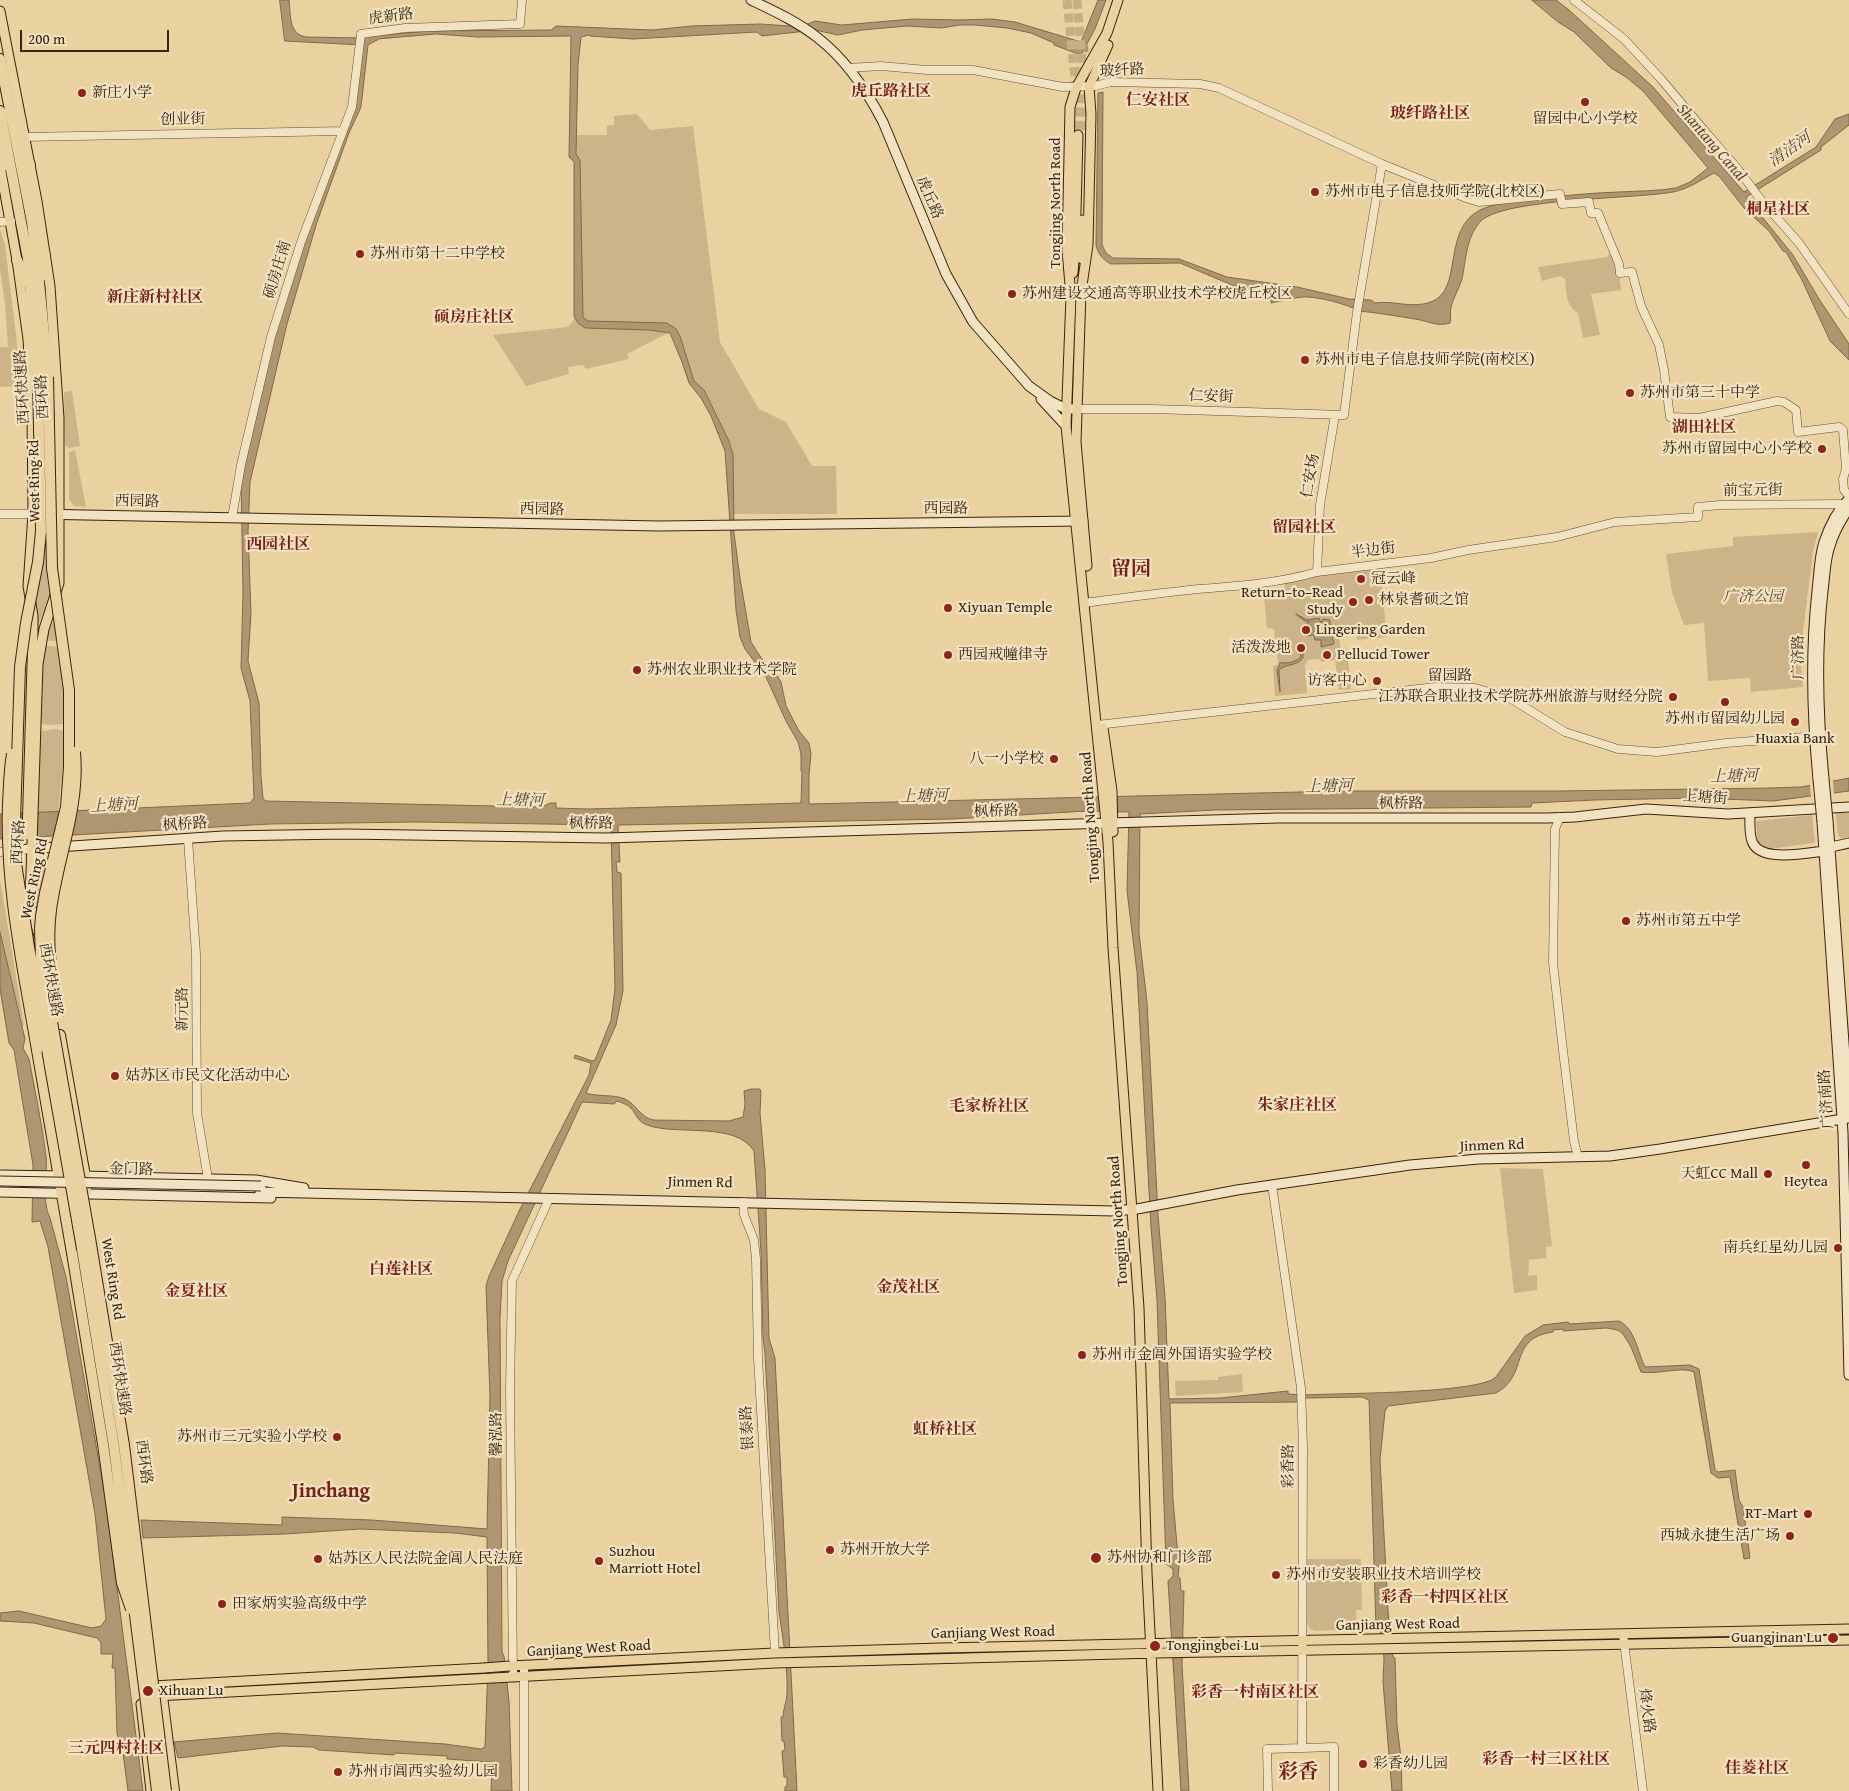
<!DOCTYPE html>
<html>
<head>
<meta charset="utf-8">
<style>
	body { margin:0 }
	#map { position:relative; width:1849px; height:1791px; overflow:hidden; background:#ead2a0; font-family:"Gentium Book Plus",serif }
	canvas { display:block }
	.scale { position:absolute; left:20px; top:30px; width:149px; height:22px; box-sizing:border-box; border:2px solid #3b2212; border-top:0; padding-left:6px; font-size:15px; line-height:18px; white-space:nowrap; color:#3b2212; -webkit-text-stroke:4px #f1e2c1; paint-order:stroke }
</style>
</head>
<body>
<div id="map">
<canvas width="1849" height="1791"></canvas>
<div class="scale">200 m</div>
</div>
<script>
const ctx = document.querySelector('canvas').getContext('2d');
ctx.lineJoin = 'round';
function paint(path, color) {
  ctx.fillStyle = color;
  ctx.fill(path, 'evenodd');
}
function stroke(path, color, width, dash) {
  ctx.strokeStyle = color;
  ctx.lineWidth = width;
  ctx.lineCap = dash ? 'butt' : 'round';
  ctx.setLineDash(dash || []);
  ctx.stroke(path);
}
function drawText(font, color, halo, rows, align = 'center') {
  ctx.font = font + ' "Gentium Book Plus","Noto Serif SC",serif';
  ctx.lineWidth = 4.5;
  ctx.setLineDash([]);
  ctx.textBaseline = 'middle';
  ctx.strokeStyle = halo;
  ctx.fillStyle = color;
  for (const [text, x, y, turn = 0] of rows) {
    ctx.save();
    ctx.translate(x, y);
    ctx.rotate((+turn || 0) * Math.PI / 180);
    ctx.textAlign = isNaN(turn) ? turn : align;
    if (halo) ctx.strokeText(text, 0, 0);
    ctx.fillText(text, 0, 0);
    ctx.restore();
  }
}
const green = new Path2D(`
	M637,114L650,130L693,126L720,342L759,409L786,422L812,466H836L837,514H734L732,447L704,390L694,381L680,336L676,329L627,354L629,359L586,369L583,365L568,367L569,374L526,386L493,335L568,327L573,321L574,316L582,314L576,135H607V126L614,125V116Z
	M0,229L5,245L17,343L20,386L0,387V347H8L5,304L0,270Z
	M1612,251L1618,265L1621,290L1591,294L1600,335L1583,338L1578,313C1565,305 1567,293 1565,279L1560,276L1542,281L1538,267L1607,257Z
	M72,391L80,446L69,448L65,445L64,392Z
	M75,450L86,507L74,506L69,499V452Z
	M1818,532L1813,552L1800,656L1803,687L1751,692L1750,678L1708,681L1704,623L1684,625L1672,592L1666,554L1733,546V537Z
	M44,542L50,596L38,626L35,600Z
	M1380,568L1387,637L1357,640L1355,627L1338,629L1341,650L1347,649L1351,689L1339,690L1335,660L1321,662L1320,659L1308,660L1305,666L1307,693L1275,696L1273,666L1278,665L1274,629L1267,628L1264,598L1286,596L1284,580Z
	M54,621L57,641H50L47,638L48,630Z
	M47,646L59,647L64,693V724L47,725L40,723L38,709L43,651Z
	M56,729L64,731L63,766L58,812L38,813L37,737L41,731Z
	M1849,812V837L1841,838L1838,835L1836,813Z
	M1812,815L1815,841L1813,843L1770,849L1758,843L1756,823L1757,821Z
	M39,859H47L36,909V862Z
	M0,879L24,1025L22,1026L0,932Z
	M1500,1168L1543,1169L1552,1246L1546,1247V1258L1529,1260L1528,1276L1537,1275V1290L1514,1293Z
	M1242,1374L1243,1392L1176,1396L1175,1381L1218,1380V1377Z
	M1306,1559H1361L1362,1610H1356L1357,1629L1315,1631L1310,1629L1306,1622Z`);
const water = new Path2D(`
	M280,0H289C291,14 288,34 306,37L364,38L370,36L430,31L551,30L556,26L652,30L692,26L761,24L789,26L808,24L815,21L842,25L913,19L960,20L992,19L1015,22L1081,42L1098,0H1106L1095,29L1081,55L1054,45V43L1031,33L1007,28L975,25H960L941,28L907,26L862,30L838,35L815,30L762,36L757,32L633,39L590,36L589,35L581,37L578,65L576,154L580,160L583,317L588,321L667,323L676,329L680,336L694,381L704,390L729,441L733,454L734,533L740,578L751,642L762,659L775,672L781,682L786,706L799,731L809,743L811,754L809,775V804L1340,791H1558L1770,788L1801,787L1849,778V791L1773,801L1698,798L1595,800L1532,803L1531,807L1215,810L1140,814L1139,933L1147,1002L1158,1215L1165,1297L1169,1399L1220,1398L1288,1391V1394L1305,1395C1336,1393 1479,1394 1496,1377L1525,1336L1543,1325L1568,1322L1569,1324L1619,1321C1635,1328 1638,1353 1645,1367L1690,1365L1699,1369L1715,1470L1718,1472L1735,1470L1739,1500L1743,1507L1750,1558L1744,1559L1730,1477L1718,1478L1711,1473L1694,1372C1682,1366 1657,1375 1641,1372L1631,1347L1623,1334L1618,1330L1606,1328L1563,1331V1329L1553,1330V1332C1507,1338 1530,1375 1496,1393L1388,1406L1385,1411L1380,1460L1389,1628L1393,1657L1395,1658L1397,1725L1401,1758L1402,1791H1392L1383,1682L1384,1658L1380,1629L1376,1628L1369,1400L1362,1397L1305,1398V1402L1170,1403L1173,1500L1179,1567L1178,1577L1180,1578L1181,1591H1184L1182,1664L1189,1791H1181L1168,1581L1173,1576V1569L1166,1564L1157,1300L1151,1227L1137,972L1127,891L1129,812L1087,811L952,819L620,825L618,826L620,862H616L617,872L621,873L623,991L616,1025L586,1093C598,1097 613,1094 625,1099C636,1104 640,1117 653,1120L729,1121L743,1117L745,1104L744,1091L751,1089H760L761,1092L760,1113L765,1170L769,1338L775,1358L797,1791H785V1787L787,1786V1777H784L782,1751L785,1750L784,1741H782L781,1717H783C783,1709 787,1701 787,1694C788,1667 783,1639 779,1612L765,1353L763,1339L761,1252L754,1151C735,1121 677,1136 647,1125C638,1122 636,1114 631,1108C627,1104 622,1103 617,1101L614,1104L582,1102L508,1261L502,1281L500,1319L502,1652L504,1656L509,1701L512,1791H491L492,1767L490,1762L447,1759V1756L395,1753L394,1755L319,1750L313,1747L282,1746L178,1758L174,1742L277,1733L445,1744L481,1749L485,1747L488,1665L487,1537L455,1533L360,1529L285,1534L143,1538L141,1520L282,1525V1517L372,1520L487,1529L490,1397L486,1286L489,1276L520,1209L589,1075L591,1063L574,1058L575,1055L592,1061L595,1060L611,1020L615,988L611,828L609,825L416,822L270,824L0,839V814L250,803L254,798L250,701L241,668L243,593L241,476L274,336L297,259L355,105L362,45L285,41ZM436,34L478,37L571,36L569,157L574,162V316L578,323L585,328L649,330L670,333L682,362L689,383L701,398L711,416L725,451L736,610L740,637L745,649L766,677L786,721L798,742L801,754V771L802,772L801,803L588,809L556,808V803H550L542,807L266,801L263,799L261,776L259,703L248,661L251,613L248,531L250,482L287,324L317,222L349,133L361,107L368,45L379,39Z
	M1532,0H1556L1569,10L1653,87L1744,192L1816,147L1835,119L1849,114V125L1821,147V150L1746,197L1793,255L1819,299L1849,344V360L1830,341L1802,280L1786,252L1783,251L1769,231L1744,208L1719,176L1714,173C1701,180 1688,189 1673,192C1636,199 1501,198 1480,222C1466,238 1466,260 1462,279C1459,289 1453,298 1451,307C1450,312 1451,318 1450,323C1437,327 1428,321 1415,319C1397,316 1378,313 1360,311C1346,304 1317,296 1302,297C1292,298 1281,301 1271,303V297L1269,293L1234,286L1180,263L1111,264C1103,260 1098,254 1096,245L1098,93L1103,92L1102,245L1106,253L1113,258L1179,259L1227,277L1297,287L1349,299L1371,300L1375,303C1393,300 1412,309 1431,302C1464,290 1441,230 1480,210C1494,203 1513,202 1528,200C1558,196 1589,193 1619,192C1638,191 1657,191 1676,188L1690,182L1708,168L1643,91L1626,77L1611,68L1574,32L1558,22Z
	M1296,614L1307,620L1319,618L1321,623L1323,619L1330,620V625H1332L1331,630L1326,629L1324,631L1326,634L1332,635L1334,644L1321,647V640H1315L1314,635L1306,636L1308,633L1306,625L1309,621H1305Z
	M1301,652H1303V658C1296,667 1286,663 1279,670L1280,692L1277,670L1280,663C1288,663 1293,663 1300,658Z
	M0,932L25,1039L23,1048L29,1059C35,1091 42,1124 46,1156C48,1176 41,1200 50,1218L66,1277L106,1501L143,1791H128L122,1746L117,1734L115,1668H112L113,1654H101V1643L97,1638L34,1623L0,1621V1613L19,1611L92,1628L101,1626L106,1619L95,1514L48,1247L40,1221L32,1222L33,1165L14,1050L9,1043L0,989Z`);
const pier = new Path2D(`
	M1833,780L1834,796L1811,799L1810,783Z`);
const canal = new Path2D(`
	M1086,47V50`);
const primaryTunnel = new Path2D(`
	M1067,0L1077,99L1078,135
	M1077,0L1085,98L1086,135`);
const tertiary = new Path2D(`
	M1574,0L1624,39L1661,79L1708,135L1737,168L1761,200L1799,243L1849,314
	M848,68L881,66L927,70H973L1063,87L1095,86L1111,82L1200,84L1219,88L1382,164L1466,198L1479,202L1560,194L1562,204L1589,202L1591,213H1598L1619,264L1620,273L1632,272L1641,306L1659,345L1664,370L1670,417L1699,418L1777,401L1784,402L1796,410L1798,432L1839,427L1843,430L1846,469L1843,479L1844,490L1849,496
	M24,137L343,131
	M0,222L11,221
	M1078,409H1152L1344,415L1357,312L1382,164
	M0,514H33
	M232,518L241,465L271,337L301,242L352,107L361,34L405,28L520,24L522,0
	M1317,572L1320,505L1335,415
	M1084,603C1122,598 1160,593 1199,589C1238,586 1279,583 1317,572L1431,558L1468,550L1557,537L1615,522L1698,517V507L1720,505L1844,504L1847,506
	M1097,725L1436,687L1475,688L1504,696L1513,700L1565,732L1618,749L1657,752L1726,743L1819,736
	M1560,817L1555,829L1553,963L1564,1059L1574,1141L1578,1157
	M188,839L196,954L197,1113L208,1179
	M0,852L27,849
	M1272,1185L1301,1388L1303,1447L1302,1748L1334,1747V1791
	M743,1202L744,1215L754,1240L756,1259L758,1358L775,1653
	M1623,1634L1643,1791
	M524,1666V1791
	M513,1676L510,1389L512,1281L549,1199
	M1268,1791L1267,1749L1302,1748`);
const secondary = new Path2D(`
	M751,0C774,11 798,22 818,38C845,59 867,91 883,122L946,274L973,322L1029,386L1050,401L1066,409H1073
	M1041,399L1066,426
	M34,514L659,526L1083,521
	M1818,779C1812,717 1810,654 1817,591C1819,575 1819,557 1824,542C1829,527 1838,510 1849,499
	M1824,779C1818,716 1816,653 1823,591C1825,576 1825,560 1830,546C1834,532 1841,520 1849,508
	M1750,814C1750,822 1749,833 1752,841C1759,863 1807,853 1824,851
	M1828,821L1849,1112
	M1822,822L1843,1133L1849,1375
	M1831,847L1849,843
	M27,849L223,836L345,834L606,838L1278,818H1547L1575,817L1646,809L1728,814L1849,807
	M0,1175L64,1176
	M80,1176L256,1180L304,1188
	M0,1192L271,1198
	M260,1192L1114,1211L1137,1209L1237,1190L1410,1165L1479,1159L1610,1156L1660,1149L1849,1118`);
const primary = new Path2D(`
	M1118,0L1107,33L1076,88L1070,107L1067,251L1071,296L1066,426L1108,842L1113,948L1139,1308L1147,1573L1158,1791
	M0,11L37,201L50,286L59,418V583L44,629L38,664L30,904L39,936
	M0,166L17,260L28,339L32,414L33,514L28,586L33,616V632L27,835
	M1082,259L1083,220
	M1073,273L1075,249L1078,135
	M1087,566L1076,442L1081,292L1088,245L1091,114L1089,87L1108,45
	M1103,728L1112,791L1113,832
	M510,1666L775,1653L941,1648L1849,1629
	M152,1686L484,1668
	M155,1696L775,1663L1157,1653L1849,1640
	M141,1704L151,1791`);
const trunk = new Path2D(`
	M0,59L32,222L37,260L48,377
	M0,111L28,259L38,378
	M22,148L30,165
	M1,168V140
	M17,260L26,282
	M43,275L45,256
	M60,1035L85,1176L86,1191
	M37,1050L72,1253
	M158,1686L162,1696L174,1791`);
const secondaryBridge = new Path2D(`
	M1818,779L1822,822
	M1824,779L1828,821
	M0,1181L261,1186`);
const primaryBridge = new Path2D(`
	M484,1668L510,1666`);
const trunkBridge = new Path2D(`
	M48,377L52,568L69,690V767L66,807L45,893L41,916L40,929L41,959L90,1238L124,1445L166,1791
	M38,378L41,531L38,562L26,623L20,667L15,821V857L29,947L81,1243L114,1447L157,1791
	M12,754C9,771 9,787 8,804C5,887 23,968 37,1050
	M58,1017C53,981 46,946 51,910C58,857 80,807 75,752
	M72,1253L103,1444L122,1583L131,1609`);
const markers = [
	[82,93,5,"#8f2418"],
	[1585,102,5,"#8f2418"],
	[1315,192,5,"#8f2418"],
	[360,254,5,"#8f2418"],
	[1012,294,5,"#8f2418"],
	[1305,360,5,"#8f2418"],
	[1630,393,5,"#8f2418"],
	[1822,449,5,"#8f2418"],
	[1361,579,5,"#8f2418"],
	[1369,600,5,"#8f2418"],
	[1353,602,5,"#8f2418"],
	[948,608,5,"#8f2418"],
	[1306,630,5,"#8f2418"],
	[1301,648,5,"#8f2418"],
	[948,655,5,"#8f2418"],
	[1327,655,5,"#8f2418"],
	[637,670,5,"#8f2418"],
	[1377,681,5,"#8f2418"],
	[1673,697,5,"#8f2418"],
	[1725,702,5,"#8f2418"],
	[1795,722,5,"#8f2418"],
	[1054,759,5,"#8f2418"],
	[1626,921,5,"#8f2418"],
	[115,1076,5,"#8f2418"],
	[1806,1165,5,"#8f2418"],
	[1768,1174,5,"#8f2418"],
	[1838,1248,5,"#8f2418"],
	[1082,1355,5,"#8f2418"],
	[337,1437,5,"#8f2418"],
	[1808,1514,5,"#8f2418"],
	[1790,1536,5,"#8f2418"],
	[830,1550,5,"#8f2418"],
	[1096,1558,6,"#8f2418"],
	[318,1559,5,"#8f2418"],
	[599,1561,5,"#8f2418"],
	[1276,1575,5,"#8f2418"],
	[222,1604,5,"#8f2418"],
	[1833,1638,6,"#8f2418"],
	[1155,1646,6,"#8f2418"],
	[148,1691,6,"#8f2418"],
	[1363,1764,5,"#8f2418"],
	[338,1772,5,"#8f2418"]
];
const streetNames = [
	["虎新路",391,17,-7],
	["玻纤路",1122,71,-3],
	["创业街",183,120,-1],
	["虎丘路",929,198,67],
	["Tongjing North Road",1056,203,-90],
	["硕房庄南",278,270,-73],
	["西环快速路",23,387,-93],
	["西环路",43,397,-93],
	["仁安街",1211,397,2],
	["仁安场",1311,476,-81],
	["West Ring Rd",35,481,-91],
	["前宝元街",1753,491,-1],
	["西园路",137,502,1],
	["西园路",946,509],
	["西园路",542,510,1],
	["半边街",1373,551,-7],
	["广济路",1799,657,-90],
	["留园路",1450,676],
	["上塘街",1705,798,4],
	["枫桥路",1401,804],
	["枫桥路",996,812,-2],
	["Tongjing North Road",1091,817,-94],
	["枫桥路",591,824],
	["枫桥路",185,825,-4],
	["西环路",19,842,-87],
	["West Ring Rd",35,879,-78],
	["西环快速路",50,980,80],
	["新元路",183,1009,-90],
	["广济南路",1827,1099,-94],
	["Jinmen Rd",1492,1146,-2],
	["金门路",131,1170,1],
	["Jinmen Rd",700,1183,1],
	["Tongjing North Road",1119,1221,-94],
	["West Ring Rd",112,1279,81],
	["西环快速路",119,1379,81],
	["银泰路",748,1428,-93],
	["馨泓路",497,1434,-90],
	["西环路",143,1462,82],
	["彩香路",1289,1466,-90],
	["Ganjiang West Road",1398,1625,-1],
	["Ganjiang West Road",993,1633,-1],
	["Ganjiang West Road",589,1649,-3],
	["烽火路",1646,1711,82]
];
const poiNames = [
	["新庄小学",92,93],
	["留园中心小学校",1585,119,"center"],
	["苏州市电子信息技师学院(北校区)",1325,192],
	["苏州市第十二中学校",370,254],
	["苏州建设交通高等职业技术学校虎丘校区",1022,294],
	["苏州市电子信息技师学院(南校区)",1315,360],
	["苏州市第三十中学",1640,393],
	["苏州市留园中心小学校",1812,449,"right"],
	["冠云峰",1371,579],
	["Return–to–Read",1343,593,"right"],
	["Study",1343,610,"right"],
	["林泉耆硕之馆",1379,600],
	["Xiyuan Temple",958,608],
	["Lingering Garden",1316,630],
	["活泼泼地",1291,648,"right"],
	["西园戒幢律寺",958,655],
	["Pellucid Tower",1337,655],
	["苏州农业职业技术学院",647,670],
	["访客中心",1367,681,"right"],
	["江苏联合职业技术学院苏州旅游与财经分院",1663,697,"right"],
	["苏州市留园幼儿园",1725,719,"center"],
	["Huaxia Bank",1795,739,"center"],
	["八一小学校",1044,759,"right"],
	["苏州市第五中学",1636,921],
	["姑苏区市民文化活动中心",125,1076],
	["天虹CC Mall",1758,1174,"right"],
	["Heytea",1806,1182,"center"],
	["南兵红星幼儿园",1828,1248,"right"],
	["苏州市金阊外国语实验学校",1092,1355],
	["苏州市三元实验小学校",327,1437,"right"],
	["RT-Mart",1798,1514,"right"],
	["西城永捷生活广场",1780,1536,"right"],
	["苏州开放大学",840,1550],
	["Suzhou",609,1552],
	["Marriott Hotel",609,1569],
	["苏州协和门诊部",1107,1558],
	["姑苏区人民法院金阊人民法庭",328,1559],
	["苏州市安装职业技术培训学校",1286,1575],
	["田家炳实验高级中学",232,1604],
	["Guangjinan Lu",1822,1638,"right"],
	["Tongjingbei Lu",1166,1646],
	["Xihuan Lu",159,1691],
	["彩香幼儿园",1373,1764],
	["苏州市阊西实验幼儿园",348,1772]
];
const parkNames = [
	["广济公园",1753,597]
];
const neighbourhoodNames = [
	["虎丘路社区",891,92],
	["仁安社区",1158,101],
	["玻纤路社区",1430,114],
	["桐星社区",1778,210],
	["新庄新村社区",155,298],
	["硕房庄社区",474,318],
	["湖田社区",1704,428],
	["留园社区",1304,528],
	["西园社区",278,545],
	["朱家庄社区",1297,1106],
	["毛家桥社区",989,1107],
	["白莲社区",401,1270],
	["金茂社区",908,1288],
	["金夏社区",196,1292],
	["虹桥社区",945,1430],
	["彩香一村四区社区",1445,1598],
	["彩香一村南区社区",1255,1693],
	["三元四村社区",116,1749],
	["彩香一村三区社区",1546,1760],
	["佳菱社区",1757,1769]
];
const waterNames = [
	["Shantang Canal",1711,143,49],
	["清洁河",1790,150,-35],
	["上塘河",1734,777,-1],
	["上塘河",1329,787,-1],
	["上塘河",924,797,-1],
	["上塘河",520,801,1],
	["上塘河",114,806,-3]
];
const districtNames = [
	["留园",1131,570],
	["Jinchang",331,1492],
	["彩香",1298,1773]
];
paint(green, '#ccb488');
paint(water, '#ae9670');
stroke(water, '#80684a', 1);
paint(pier, '#ead2a0');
stroke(canal, '#ae9670', 5);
stroke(primaryTunnel, '#c7af84', 9, [9, 4.5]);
stroke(tertiary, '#674e36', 9);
stroke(secondary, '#3b2212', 11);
stroke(primary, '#3b2212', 11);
stroke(trunk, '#3b2212', 12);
stroke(tertiary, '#f1e2c1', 8);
stroke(secondary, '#f1e2c1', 9);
stroke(primary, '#ead2a0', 9);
stroke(trunk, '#ead2a0', 10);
stroke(secondaryBridge, '#3b2212', 11, []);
stroke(primaryBridge, '#3b2212', 11, []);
stroke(trunkBridge, '#3b2212', 12, []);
stroke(secondaryBridge, '#f1e2c1', 9);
stroke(primaryBridge, '#ead2a0', 9);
stroke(trunkBridge, '#ead2a0', 10);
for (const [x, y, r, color] of markers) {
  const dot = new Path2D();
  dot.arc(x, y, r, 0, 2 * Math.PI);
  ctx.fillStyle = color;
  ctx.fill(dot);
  stroke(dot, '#f1e2c1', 2);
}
drawText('15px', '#3b2212', '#f1e2c1', streetNames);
drawText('15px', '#3b2212', '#f1e2c1', poiNames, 'left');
drawText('italic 15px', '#5f4630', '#f1e2c1', parkNames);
drawText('bold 16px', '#7a1f14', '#f1e2c1', neighbourhoodNames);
drawText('italic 16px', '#5e452e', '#f1e2c1', waterNames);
drawText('bold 20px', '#7a1f14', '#f1e2c1', districtNames);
</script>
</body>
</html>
